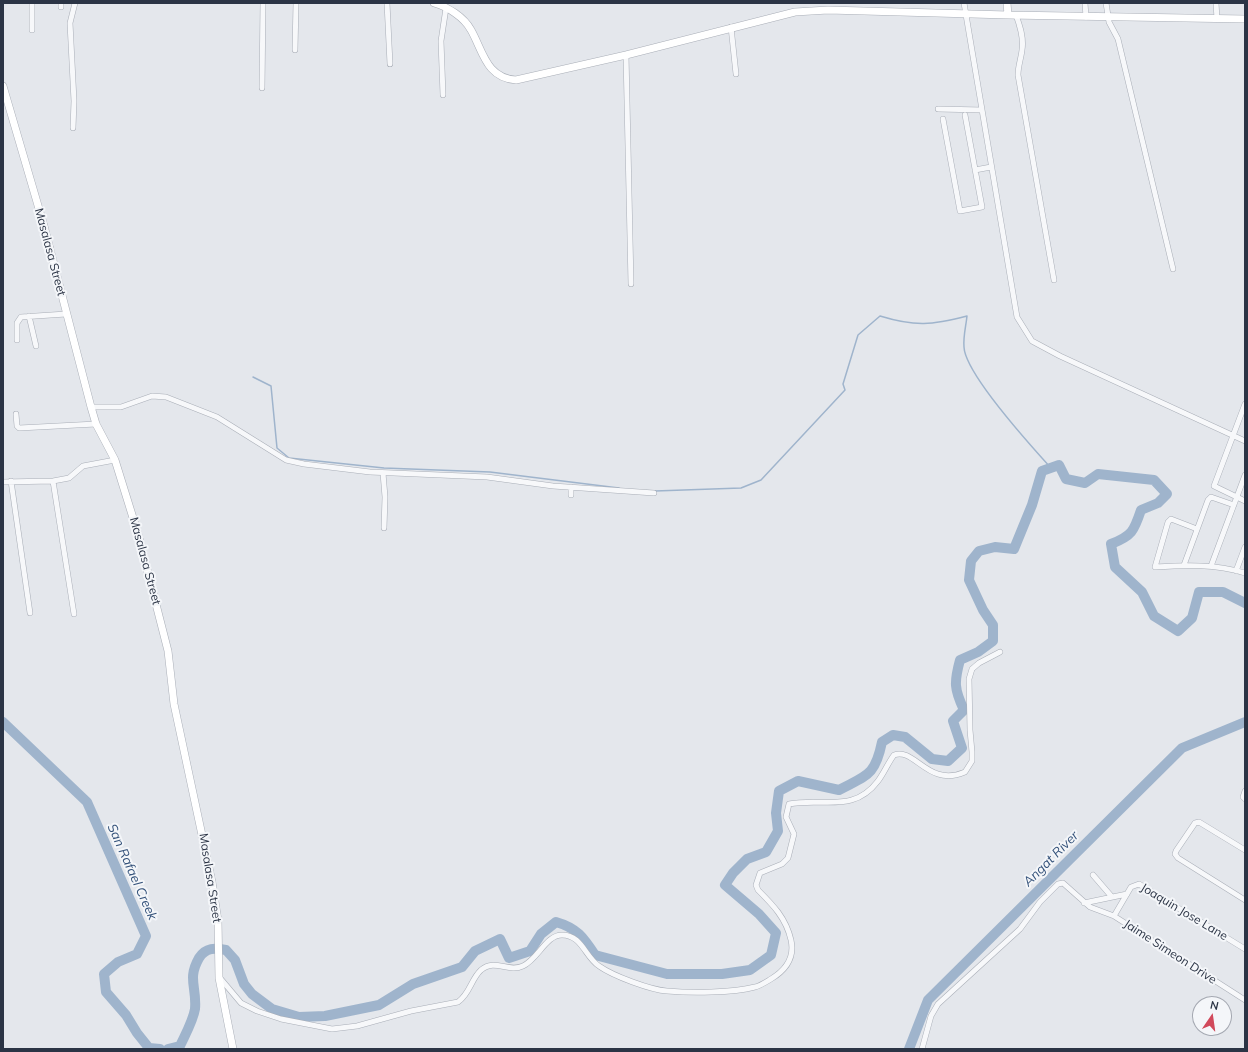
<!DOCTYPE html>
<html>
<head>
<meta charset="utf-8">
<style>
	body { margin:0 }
	#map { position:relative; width:1248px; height:1052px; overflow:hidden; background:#e4e7ec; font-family:Mulish,sans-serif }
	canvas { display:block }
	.frame { position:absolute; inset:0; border:4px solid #2b3445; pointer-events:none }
	.north { position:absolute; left:1192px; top:996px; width:40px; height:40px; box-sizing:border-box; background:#f4f6f9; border:1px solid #a4a8b1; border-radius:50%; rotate:13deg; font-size:11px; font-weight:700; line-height:16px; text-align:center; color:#2b3445 }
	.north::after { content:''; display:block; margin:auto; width:14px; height:18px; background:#d1495b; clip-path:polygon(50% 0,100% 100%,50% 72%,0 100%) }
</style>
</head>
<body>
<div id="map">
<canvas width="1248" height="1052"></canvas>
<div class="frame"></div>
<div class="north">N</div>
</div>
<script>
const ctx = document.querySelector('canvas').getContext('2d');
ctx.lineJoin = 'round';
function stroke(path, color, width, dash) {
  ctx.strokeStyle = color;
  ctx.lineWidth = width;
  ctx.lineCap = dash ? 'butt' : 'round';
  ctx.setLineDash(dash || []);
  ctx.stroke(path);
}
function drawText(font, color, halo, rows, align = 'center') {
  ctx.font = font + ' Mulish,sans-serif';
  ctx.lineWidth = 4;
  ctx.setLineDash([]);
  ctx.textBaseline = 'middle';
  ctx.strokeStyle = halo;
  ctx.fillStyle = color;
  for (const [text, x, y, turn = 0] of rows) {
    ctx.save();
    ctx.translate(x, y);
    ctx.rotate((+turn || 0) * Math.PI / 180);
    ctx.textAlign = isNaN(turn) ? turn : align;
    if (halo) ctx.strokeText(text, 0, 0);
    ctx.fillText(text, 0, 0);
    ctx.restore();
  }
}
const stream = new Path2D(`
	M253,377L271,386L277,448L289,458L384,468L490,472L619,488
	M655,491L741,488L761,480L845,390L843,384L858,335L880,316C916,327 932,325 967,316C966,326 963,337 964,347C965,373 1031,446 1051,468`);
const river = new Path2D(`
	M3,722L87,802L146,936L137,954L118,962L104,974L106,992L126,1015L137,1033L149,1048L160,1049
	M168,1049L180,1046C185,1035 193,1021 195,1009C197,987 187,979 199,958C206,947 215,948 226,950L235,960L244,984L252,994L272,1009L299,1017L325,1016L379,1005L413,984L462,967L475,951L500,939L509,958L530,951L541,934L556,922C577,928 583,937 595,955L667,974H722L750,970L771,955L776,933L759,914L725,885L733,873L747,859L766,852L778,831L776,813L779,791L798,781L839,790C867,775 875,776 882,742L893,735L905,737L932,759L948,761L962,748L953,721L964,710C954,689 954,682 960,660L978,652L993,641V625L983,610L969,580L971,561L979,551L995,547L1014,549L1032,505L1042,471L1059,465L1066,479L1085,483L1098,474L1154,480L1167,494L1158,503L1141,510C1134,531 1132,536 1111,544L1115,567L1142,592L1154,616L1178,631L1192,618L1199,592H1223L1245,603
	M909,1049L928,1000L1182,748L1245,722`);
const street = new Path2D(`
	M61,3V7
	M387,3L390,64
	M964,3L1017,317L1032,341L1060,356L1245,441
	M1085,3L1086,17
	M1106,3L1109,22L1118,39L1173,269
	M1216,3L1217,19
	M1016,15C1020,26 1024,38 1022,50C1021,59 1018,66 1018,75L1054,280
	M731,27L736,74
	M32,30V3
	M295,50L296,3
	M626,55L631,284
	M262,88L263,3
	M443,95L441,41L446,8
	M938,109L982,110
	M943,119L960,211L982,207L965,115
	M73,128L74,101L70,23L75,3
	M975,170L991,167
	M29,316L36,346
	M17,340V323L21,317L66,314
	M1245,404L1214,486L1245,501
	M91,407H121L152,396L166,397L217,417L286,460L304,464L370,472L487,477L553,486L654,493
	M16,414L17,426L19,428L96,424
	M383,473L385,497L384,528
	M11,481L30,613
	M53,481L74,614
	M3,482L53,481L69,478L83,466L115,460
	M571,495V487
	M1197,529L1171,519L1168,522L1155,567C1186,565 1215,564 1245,573
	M1184,565L1208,500L1211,497L1234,505
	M1211,566L1245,475
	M1236,571L1245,547
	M1245,791L1243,797L1245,799
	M1245,850L1199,822L1195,823L1176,851L1175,854L1178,858L1245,900
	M1093,875L1112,897
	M1084,903L1127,894
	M1114,916L1131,887L1139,884L1245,949
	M220,978L241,1003L257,1011L281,1019L332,1029L357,1026L411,1011L458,1002C470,994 471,979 481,970C495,958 508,973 523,966C538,959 546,935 562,935C582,935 585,957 599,966C613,976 651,990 667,991C691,993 732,993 755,987C760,986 766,982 771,979C786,970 795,958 791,940C786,918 773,905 758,890L756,885L760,873L782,864L788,858L794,834L786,817L789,804C823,797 853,814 878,781C884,773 888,763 894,755C915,747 928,788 965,772L972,761V752L970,730L969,679L972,669L979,663L1000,652
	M922,1049L931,1016L938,1004L1020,929L1040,902L1058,884L1063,883L1090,907L1114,916L1245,1000`);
const secondary = new Path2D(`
	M434,3C448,7 464,17 471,30C483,51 486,78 516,80L626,55L795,12L828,10L1008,15L1007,3
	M1008,15L1245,19
	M3,86L44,226L91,407L96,424L115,460L138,534L168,651L174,704L212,882L218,921L219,978L233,1049`);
const streetNames = [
	["Masalasa Street",50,252,75],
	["Masalasa Street",145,561,75],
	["Masalasa Street",210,878,81],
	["Joaquin Jose Lane",1184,912,31],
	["Jaime Simeon Drive",1170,952,33]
];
const waterNames = [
	["Angat River",1051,859,-45],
	["San Rafael Creek",132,872,66]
];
stroke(stream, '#9fb4cc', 1.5);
stroke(river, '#9fb4cc', 10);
stroke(street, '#a9aeb7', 6);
stroke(secondary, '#a9aeb7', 8);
stroke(street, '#f7f8fa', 5);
stroke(secondary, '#fff', 7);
drawText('12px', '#2b3445', '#f4f6f9', streetNames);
drawText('italic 13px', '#34527a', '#f4f6f9', waterNames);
</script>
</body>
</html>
